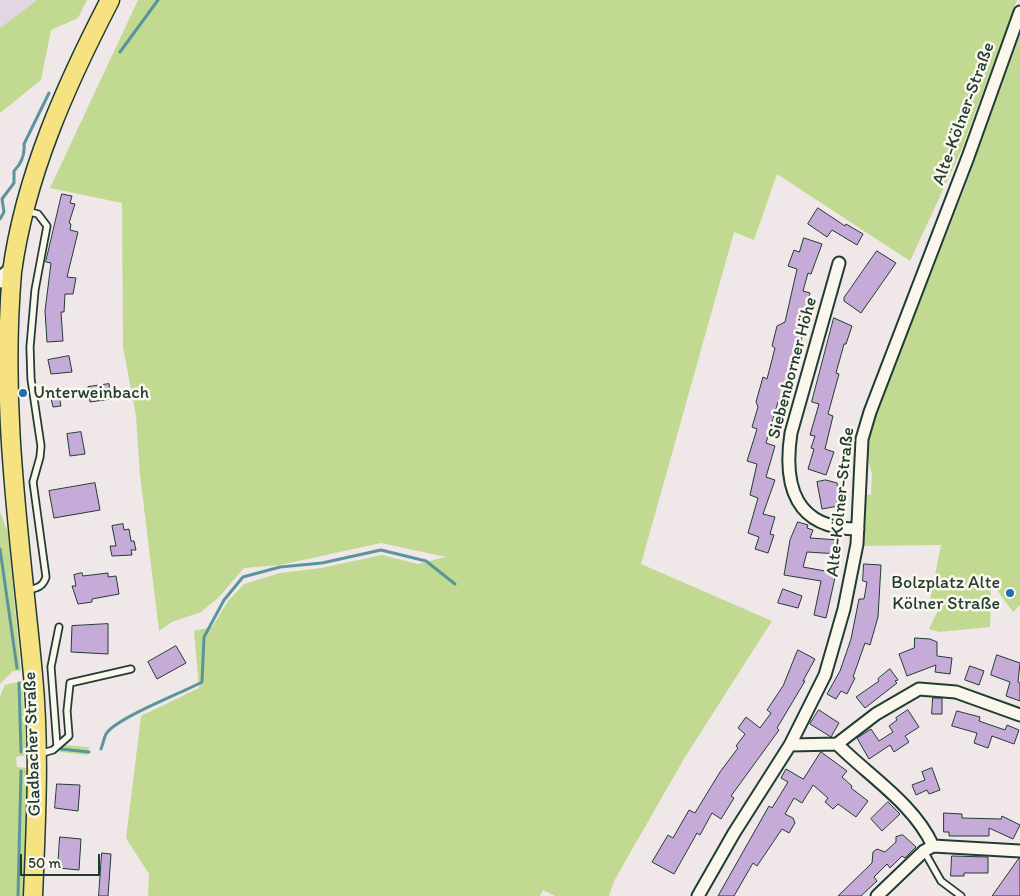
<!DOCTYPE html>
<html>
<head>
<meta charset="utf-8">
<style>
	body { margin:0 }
	#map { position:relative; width:1020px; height:896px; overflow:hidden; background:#f0e8e8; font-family:Itim,sans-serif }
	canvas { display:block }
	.scale { position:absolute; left:20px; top:854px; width:80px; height:22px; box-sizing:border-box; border:2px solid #1f3d34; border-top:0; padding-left:6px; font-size:15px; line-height:18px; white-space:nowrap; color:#1f3d34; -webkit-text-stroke:4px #fbf7ec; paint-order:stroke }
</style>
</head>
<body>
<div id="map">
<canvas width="1020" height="896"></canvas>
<div class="scale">50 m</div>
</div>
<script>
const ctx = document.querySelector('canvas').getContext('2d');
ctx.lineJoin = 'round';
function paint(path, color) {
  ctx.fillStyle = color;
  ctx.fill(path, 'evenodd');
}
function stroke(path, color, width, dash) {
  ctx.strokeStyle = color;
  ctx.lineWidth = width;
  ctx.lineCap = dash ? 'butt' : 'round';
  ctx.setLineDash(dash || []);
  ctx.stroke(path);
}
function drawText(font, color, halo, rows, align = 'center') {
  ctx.font = font + ' Itim,sans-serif';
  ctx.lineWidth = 5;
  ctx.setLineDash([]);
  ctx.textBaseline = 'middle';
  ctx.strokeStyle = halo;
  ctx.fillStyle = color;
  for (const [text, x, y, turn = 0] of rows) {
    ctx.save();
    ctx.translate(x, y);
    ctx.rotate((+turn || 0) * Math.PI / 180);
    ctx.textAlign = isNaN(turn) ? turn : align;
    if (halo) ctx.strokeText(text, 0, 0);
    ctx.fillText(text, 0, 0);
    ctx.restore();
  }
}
const built = new Path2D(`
	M0,0H37L0,28Z`);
const green = new Path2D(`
	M37,0H87L78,18L51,30L41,80L0,113V28Z
	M138,0H1017L961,151L910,261L777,174L754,240L734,232L641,564L772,621L685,757L614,881L609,896H555L543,890L540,896H148L149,874L126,838L141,716L199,688L194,631L212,627L228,601L244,584L280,573L321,568L382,555L418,564L446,557L381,543L280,565L244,568L218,598L201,612L172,622L159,631L140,475L136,416L123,347L122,203L50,188Z
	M1020,35V605L1013,612L991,582L990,627L939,632L929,629L939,608L929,605L941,545L858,546L859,493L871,495L872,474L864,445L965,187Z
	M0,512L8,533L21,671H13L0,684Z
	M22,681L27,755L16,757L17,767L28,768L26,896H0V696L5,685Z
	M62,745L89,747L88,755L60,752Z`);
const stream = new Path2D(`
	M120,52L158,0
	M0,219L4,212L2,199L14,183V171C21,164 25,154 24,144L49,93
	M0,549L17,668
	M19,683L21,752
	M61,749L89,752
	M101,749C103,744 104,738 106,734C116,718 182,693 202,682L204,637L224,600L243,577L280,567L322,563L381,550L426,561L455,584
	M18,896L21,771`);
const building = new Path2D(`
	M62,194L72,196L70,203L75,204L69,223L71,224L70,230L78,232L67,277L76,278L73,294H65L64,312H61L63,341L47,342L45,311L51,263L46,262Z
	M818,208L845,226L846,224L863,234L857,245L832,230L827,237L808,224Z
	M804,238L822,244L811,274L808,273L803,291L810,293L803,320L807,321L801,341L797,340L782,403L778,402L766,443L775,446L766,477L775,480L763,514L775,517L770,534L774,535L768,553L755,549L759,537L748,533L758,498L750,495L757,464L747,461L757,429L752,427L758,407L756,402L763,377L767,379L775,348L772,346L777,326L785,322L797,269L788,266L794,250L799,252Z
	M877,251L896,263L861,313L844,301V298Z
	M834,318L852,326L846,344H844L836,373L839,374L828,414L833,416L825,449L834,452L826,475L808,469L814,449L811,448L815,436L810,435L819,404L812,402Z
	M69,356L72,372L51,374L48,360Z
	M109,384L111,399L90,402L88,387Z
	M59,396L61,406L53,407L51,398Z
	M81,432L85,454L70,456L67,434Z
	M826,480L837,483L839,496L836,497L838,506L822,509L817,482Z
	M95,483L100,510L54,518L49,491Z
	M798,522L808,525L807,528L813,530L810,538L839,540V554L807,552L803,567L836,573L826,618L814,615L821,581L784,575L790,540Z
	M123,524L124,530L129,529L131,541H134L136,550H131L132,555L112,556L110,546H116L112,526Z
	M864,564L881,565L878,617L870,645L865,643L853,677L855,678L847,694L841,691L836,699L827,694L840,671L851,639L859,599H864L867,582L863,581Z
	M82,573L83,576L108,573V577L116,576L119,594L92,599V602L78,604L72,586H76L74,575Z
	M783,589L802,596L798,608L778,603Z
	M108,624V654L71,652L72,626Z
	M915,638L930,639L937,642V656L952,658L950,674L935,672L936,665L907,676L899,654L914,648Z
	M176,646L186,663L157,679L148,662Z
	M798,650L815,659L803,681H805L777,728L779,730L731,796L734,798L721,819L712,813L700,835L697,833L674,874L652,862L668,835L673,838L689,810L695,813L720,772L738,748L736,746L745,734L738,728L746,717L760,728L771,713L767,710L783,686Z
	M997,655L1020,663L1018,682L1020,683V701L1006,696L1010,682L991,675Z
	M970,666L984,671L979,685L965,680Z
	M890,669L898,680L895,681L897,683L865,708L856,697L879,681L878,679Z
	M933,698H942V714H932Z
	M819,710L839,723L831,737L810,724Z
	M908,710L919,727L905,736L909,742L894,752L890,745L869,759L857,738L871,729L879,741L893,732L889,726L897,720L896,718Z
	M957,711L980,717L979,721L1005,730L1007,725L1019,730L1014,744L992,736L988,748L974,743L977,733L952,726Z
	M821,752L847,771L842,777L852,786L851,788L868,801L856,817L838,804L833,809L825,802L828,798L813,785L802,803L794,798L785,814L793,818L795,823L789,833L782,829L757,866L753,863L734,896H718L769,806L772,808L788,782L781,778L786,769L803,779Z
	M932,768L940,790L929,794L927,790L916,795L912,785L925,780L922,772Z
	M57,784L80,785L78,811L55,808Z
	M888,802L900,814L882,831L871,819Z
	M944,813L962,814V818L1001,819L1002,816L1020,825L1013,839L989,828V836H949V832H944Z
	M903,835L916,847L905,858L902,856L890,868L887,864L874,877L877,881L861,896H838L872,863L873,852L877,849L885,852L896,842V837Z
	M60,837L81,839L79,870L58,868Z
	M102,853L111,854L108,896H99Z
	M952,856L988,857V873H964V876H951Z
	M1020,858V896H992L1019,858Z`);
const lane = new Path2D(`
	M26,211L38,214L47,226L35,290L30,347L31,379L41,446L40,457L33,482L46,577C43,587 37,588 26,591
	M57,746L51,667L59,627
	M39,754L53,750L69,736L67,711L70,683L131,669
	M924,851L941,881L961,896`);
const street = new Path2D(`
	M839,263L791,433C783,486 795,529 858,529
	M837,744C869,776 914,804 933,846L1020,851
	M790,745L837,744L876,714L919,689L956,692L1020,715
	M698,896L734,833L790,745L825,675L844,609L857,544L862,439L870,412L968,157L1020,12
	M877,896L924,851L933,846`);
const secondary = new Path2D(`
	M0,280L12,270`);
const primary = new Path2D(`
	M33,896C36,822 40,749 33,675C20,537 0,412 12,272C25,176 66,85 110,0`);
const markers = [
	[23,393,5,"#1f6fb2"],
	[1010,593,5,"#1f6fb2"]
];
const streetNames = [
	["Alte-Kölner-Straße",964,114,-70],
	["Siebenborner Höhe",793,368,-75],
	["Alte-Kölner-Straße",841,502,-84],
	["Gladbacher Straße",33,744,-92]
];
const poiNames = [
	["Unterweinbach",33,393],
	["Bolzplatz Alte",1000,583,"right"],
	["Kölner Straße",1000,604,"right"]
];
paint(built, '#e3d6e3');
paint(green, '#c1d990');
stroke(stream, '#5b959c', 3);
paint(building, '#c6abd8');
stroke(building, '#1f3d34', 1);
stroke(lane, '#1f3d34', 9);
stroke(street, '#1f3d34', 15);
stroke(secondary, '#1f3d34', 19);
stroke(primary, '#1f3d34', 21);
stroke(lane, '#fbf7ec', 5.5);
stroke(street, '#fbf7ec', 11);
stroke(secondary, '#fbf7ec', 15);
stroke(primary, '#f7e281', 18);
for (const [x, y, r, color] of markers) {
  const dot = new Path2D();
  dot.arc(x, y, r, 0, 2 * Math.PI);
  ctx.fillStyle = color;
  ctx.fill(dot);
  stroke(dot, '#fbf7ec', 2);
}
drawText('18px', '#1f3d34', '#fbf7ec', streetNames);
drawText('18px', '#1f3d34', '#fbf7ec', poiNames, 'left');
</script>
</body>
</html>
